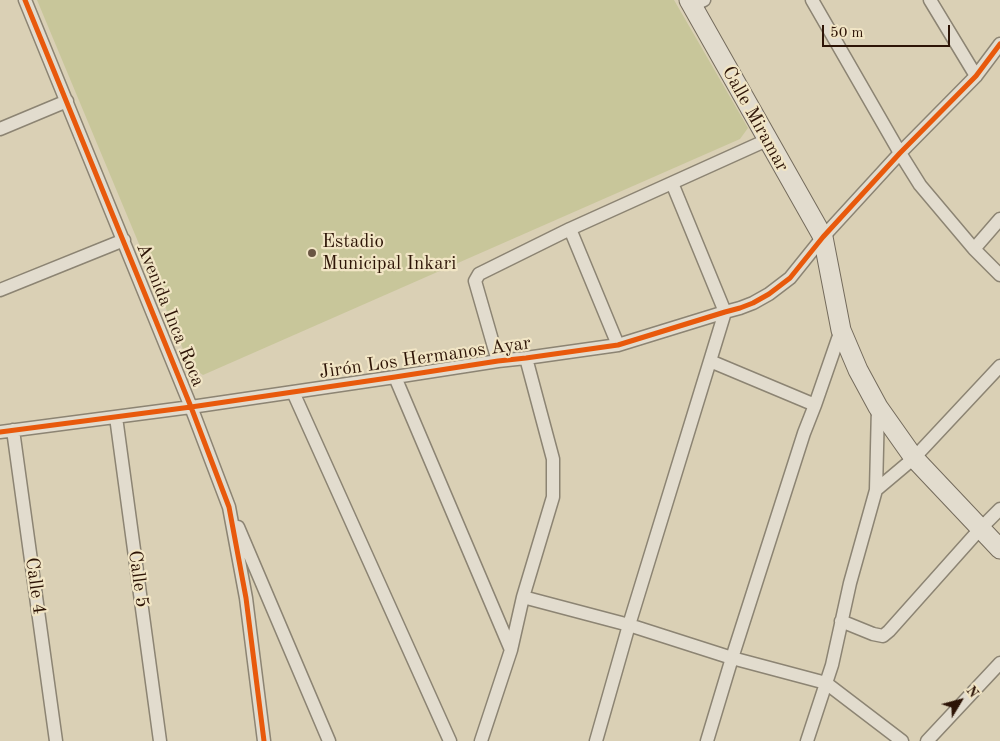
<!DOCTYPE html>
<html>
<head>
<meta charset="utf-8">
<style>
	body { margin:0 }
	#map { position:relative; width:1000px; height:741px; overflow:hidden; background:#dad0b5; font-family:"Old Standard TT",serif }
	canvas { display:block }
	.north { position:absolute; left:935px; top:676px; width:50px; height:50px; -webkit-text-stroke:4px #f1e5c5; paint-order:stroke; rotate:53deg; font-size:14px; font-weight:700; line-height:20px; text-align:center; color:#2d1406 }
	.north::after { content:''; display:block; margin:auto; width:18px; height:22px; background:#2d1406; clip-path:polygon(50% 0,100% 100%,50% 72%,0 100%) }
	.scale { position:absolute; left:822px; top:25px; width:128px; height:22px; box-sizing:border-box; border:2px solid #2d1406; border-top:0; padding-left:6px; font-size:15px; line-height:18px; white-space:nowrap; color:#2d1406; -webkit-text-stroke:4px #f1e5c5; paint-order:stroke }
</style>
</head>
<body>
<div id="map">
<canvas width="1000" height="741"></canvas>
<div class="north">N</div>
<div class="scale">50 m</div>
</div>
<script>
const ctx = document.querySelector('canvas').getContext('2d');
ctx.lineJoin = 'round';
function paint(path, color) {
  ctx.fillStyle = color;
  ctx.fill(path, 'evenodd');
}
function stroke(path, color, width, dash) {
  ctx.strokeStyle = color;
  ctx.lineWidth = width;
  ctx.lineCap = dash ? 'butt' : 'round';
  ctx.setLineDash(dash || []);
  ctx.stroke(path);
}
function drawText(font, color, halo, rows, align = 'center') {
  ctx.font = font + ' "Old Standard TT",serif';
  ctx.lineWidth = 4.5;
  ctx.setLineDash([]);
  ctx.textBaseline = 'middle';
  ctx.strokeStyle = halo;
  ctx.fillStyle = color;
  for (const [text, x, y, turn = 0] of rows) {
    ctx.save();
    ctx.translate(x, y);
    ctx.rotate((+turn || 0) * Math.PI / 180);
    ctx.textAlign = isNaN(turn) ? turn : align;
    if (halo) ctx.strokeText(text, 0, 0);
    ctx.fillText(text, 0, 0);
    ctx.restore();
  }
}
const green = new Path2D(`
	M37,0H674L748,128L740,139L203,375L190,366Z`);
const street = new Path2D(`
	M25,0L191,407L229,507L246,598L264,741
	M812,0L900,153L920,185L974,249L1000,275
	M930,0L976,76
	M692,6L704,0
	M0,129L67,101
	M570,229L618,345
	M974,249L1000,219
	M0,290L124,240
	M498,361L475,281L479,274L570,229L767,140
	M395,377L511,650
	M293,392L450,741
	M815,405L841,330
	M116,417L160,741
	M13,430L56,741
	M0,432L191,407L395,377L498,361L526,358L618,345L725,312L740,308L753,303L769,294L790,278L823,237L900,153L976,76L1000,44
	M876,490L878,407
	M238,527L329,741
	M523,597L629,625L732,658L826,683L902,741
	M841,621L873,634L883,636L889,631L980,529L1000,509
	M481,741L511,650L523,597L553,497V459L526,358
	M596,741L629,625L725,312L672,183
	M707,741L732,658L804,433L815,405L710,361
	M807,741L832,665L850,583L876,490L914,458L1000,366
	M927,741L1000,663`);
const secondary = new Path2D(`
	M689,0L823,237L841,330L858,370L878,407L914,458L1000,549`);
const cycleway = new Path2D(`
	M25,0L191,407L229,507L246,598L264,741
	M0,432L191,407L395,377L498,361L526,358L618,345L725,312L740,308L753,303L769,294L790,278L823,237L900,153L976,76L1000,44`);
const markers = [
	[312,253,5,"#6a5643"]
];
const streetNames = [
	["Calle Miramar",755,119,61],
	["Avenida Inca Roca",170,315,68],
	["Jirón Los Hermanos Ayar",425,358,-8],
	["Calle 5",138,579,82],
	["Calle 4",35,586,82]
];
const poiNames = [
	["Estadio",322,242],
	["Municipal Inkari",322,264]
];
paint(green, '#c8c69a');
stroke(street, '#8c8473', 15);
stroke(secondary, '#746b5c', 21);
stroke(street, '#e2dcce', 12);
stroke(secondary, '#e2dcce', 19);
stroke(cycleway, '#e8590c', 5);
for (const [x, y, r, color] of markers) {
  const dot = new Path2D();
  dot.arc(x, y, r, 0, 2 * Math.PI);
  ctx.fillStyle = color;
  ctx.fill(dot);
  stroke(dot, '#f1e5c5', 2);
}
drawText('19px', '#2d1406', '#f1e5c5', streetNames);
drawText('19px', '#2d1406', '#f1e5c5', poiNames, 'left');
</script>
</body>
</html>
